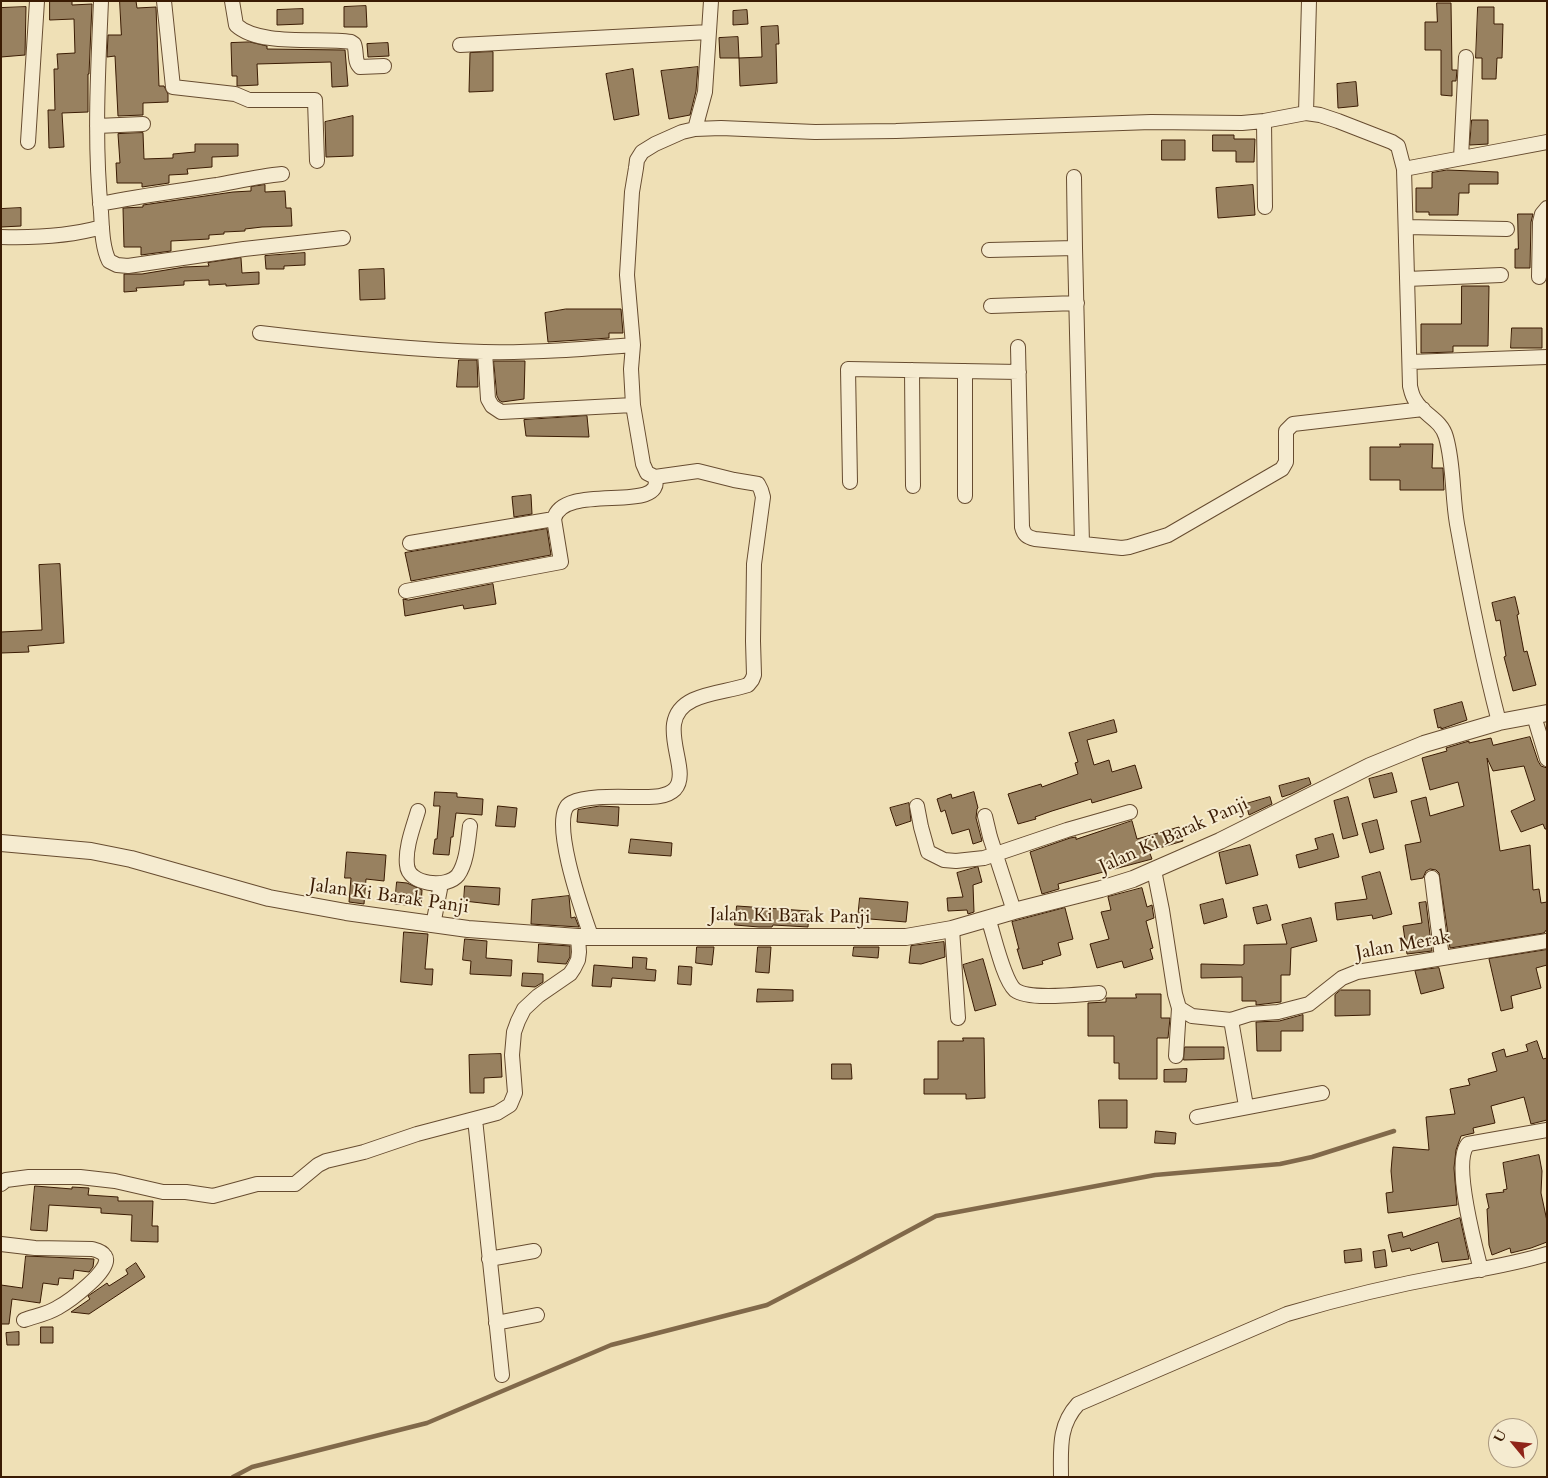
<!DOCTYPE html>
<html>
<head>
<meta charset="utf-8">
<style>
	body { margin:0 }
	#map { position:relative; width:1548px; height:1478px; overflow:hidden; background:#efe0b6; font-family:Cardo,serif }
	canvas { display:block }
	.frame { position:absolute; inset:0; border:2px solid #3a1b03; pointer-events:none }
	.north { position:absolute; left:1488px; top:1418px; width:50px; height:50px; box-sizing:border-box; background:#f5ebd0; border:1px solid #aa987e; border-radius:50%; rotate:298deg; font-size:14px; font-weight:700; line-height:20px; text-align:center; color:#3a1b03 }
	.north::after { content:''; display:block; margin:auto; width:18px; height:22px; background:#8f2418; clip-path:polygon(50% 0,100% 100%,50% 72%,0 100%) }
</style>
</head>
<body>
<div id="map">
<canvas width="1548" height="1478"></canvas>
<div class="frame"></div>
<div class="north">U</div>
</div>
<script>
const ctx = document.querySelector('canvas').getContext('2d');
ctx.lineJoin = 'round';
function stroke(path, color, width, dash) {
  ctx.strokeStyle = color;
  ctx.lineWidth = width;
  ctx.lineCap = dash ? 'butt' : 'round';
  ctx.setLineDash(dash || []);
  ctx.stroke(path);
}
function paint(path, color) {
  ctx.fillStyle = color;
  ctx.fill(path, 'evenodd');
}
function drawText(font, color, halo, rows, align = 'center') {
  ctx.font = font + ' Cardo,serif';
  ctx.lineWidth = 4;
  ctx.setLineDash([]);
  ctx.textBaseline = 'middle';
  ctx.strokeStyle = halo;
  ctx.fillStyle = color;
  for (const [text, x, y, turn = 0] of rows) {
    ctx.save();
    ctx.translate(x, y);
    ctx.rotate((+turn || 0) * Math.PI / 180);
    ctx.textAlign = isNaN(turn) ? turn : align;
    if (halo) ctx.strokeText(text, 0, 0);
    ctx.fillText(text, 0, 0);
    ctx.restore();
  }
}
const stream = new Path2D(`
	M233,1477L252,1467L427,1423L611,1345L767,1305L854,1260L936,1216L1155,1175L1280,1164L1312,1157L1394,1131`);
const building = new Path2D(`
	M50,1H72V5L92,4L89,74H88V112L62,113L64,147L49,148L48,110H55L54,69H58L57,54L75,53L74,19L50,20Z
	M120,1H136L137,8L156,7L159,86H164L168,94V102L143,103V115L118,116L115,56L107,57L108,35H121Z
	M1437,3H1451L1452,70H1457L1456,81H1452V96L1441,95V50H1425V22H1437Z
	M366,6L367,27H344V7Z
	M26,7L25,55L1,57V8Z
	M1478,7H1494V24H1503L1502,58H1497L1496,79H1482V58H1476Z
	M303,9V24L277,25V10Z
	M747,10L748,24L733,25V11Z
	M778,26L779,44H776L777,83L740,86L739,58L762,57L761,27Z
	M738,37L739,58H720L719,38Z
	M250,42L267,46V49L345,50L348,86L332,87L331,62L257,64L258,85L237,86V76H232L231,43Z
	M388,43L389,56L368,57L367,44Z
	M493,52V91L469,92L470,53Z
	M698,67L696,91L690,115L669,119L661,71Z
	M633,69L639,115L614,120L606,74Z
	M1356,82L1358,106L1338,108L1337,84Z
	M353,116V156L326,157L325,122Z
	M1472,120H1488V144L1470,145Z
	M143,133L144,159L173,158V154L195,152V144H238V156L212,157V167L187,169L188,174L169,175V183L142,187V183H117L116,163H120L118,134Z
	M1213,135H1234V139H1255L1254,162H1236V151H1213Z
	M1162,140H1185V160H1162Z
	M1447,170L1498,172V184H1469V193H1459L1458,215H1429V212H1416V188H1432V173Z
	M265,185V192L285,191L286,208H291L292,226L262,227L245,229V231L224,232V234L209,235V239L171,241V251L141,255V247H124L123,208L143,207V205L233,192L251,191V187Z
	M1253,185L1255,215L1218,218L1216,188Z
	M21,208V226L1,227V209Z
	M1518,214H1533L1531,222L1530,268H1515V249H1518Z
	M305,253V265L284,266V269H266L265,256Z
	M241,258L242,273L259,272V284L226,286V284L209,285V280L184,281V285L136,288L137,291L124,292V274H142L184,267L209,266L208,263Z
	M384,269L385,299L360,300L359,270Z
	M1462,286H1489L1488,346H1453V352L1421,353V324H1461Z
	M566,309H621L623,333H609V338L548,342L545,313Z
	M1512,328H1542V348H1511Z
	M459,360H477L478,387H457Z
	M494,361H525L524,399L502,402L499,400L497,396Z
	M587,416L589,437L526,436L524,420Z
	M1400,444H1433L1432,468H1443L1444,490H1400V480H1370V447H1400Z
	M531,495L532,514L514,517L512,497Z
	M547,529L551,555L411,581L405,553Z
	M60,564L64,643L28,646L29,652L1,653V632L42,630L39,565Z
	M493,584L496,604L464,609L463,605L405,616L403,599L408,600Z
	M1515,597L1519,614L1517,615L1524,652L1527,651L1536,685L1513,691L1504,657L1506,656L1500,620L1496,621L1492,603Z
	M1462,702L1467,720L1441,729V727L1438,728L1434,710Z
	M1114,720L1117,732L1087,740L1094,765L1109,760L1112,772L1135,765L1142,788L1092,803L1091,799L1052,811L1035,817L1036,819L1018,824L1008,794L1041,784L1042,787L1078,774L1075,763L1078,762L1069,733Z
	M1530,737L1538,761L1541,766L1547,768V829H1545L1543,824L1521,832L1511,811L1535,800L1524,766L1493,771L1487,758L1500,851L1530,845L1533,890L1539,889L1541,903L1547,902V929L1544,933L1450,948L1439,873L1436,870L1430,869L1426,871L1423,878L1411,880L1405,845L1421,842L1411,801L1426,797L1430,816L1464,806L1458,782L1430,790L1422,758L1447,751L1446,748L1469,741V743L1491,738L1493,745Z
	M1392,773L1397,792L1374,798L1369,779Z
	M1309,778L1311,784L1291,794L1282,797L1279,786Z
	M435,792L457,793V797L483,799L482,815L456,813L453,837H451L449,855L433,854L435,839H437L440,806H434Z
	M974,792L978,808L977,809L976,818L982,841L973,844L969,829L952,834L945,810L941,812L937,799L951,794L952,798Z
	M1270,797L1272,804L1249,815L1246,804Z
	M1348,797L1358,835L1343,839L1334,801Z
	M909,803L911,821L896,826L890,808Z
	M498,806L517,808L515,827L496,826Z
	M600,806L619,807L618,826L577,822L578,810Z
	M1377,820L1384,849L1370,853L1362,824Z
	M1132,821L1137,839L1179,827L1183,841L1149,851L1152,859L1058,884L1059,889L1042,894L1030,852L1070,838L1076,837V839Z
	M1333,834L1339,857L1299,868L1296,855L1318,849L1315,839Z
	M631,839L672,843L671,856L629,853Z
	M1250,845L1258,875L1226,884L1219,853Z
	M347,852L386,855L384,881L366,879L364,904L349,902L351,878H345Z
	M978,867L982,882L973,885L974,912L968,914L967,910L948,911L947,898L963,897L957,873Z
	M1380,872L1392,914L1373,919L1372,915L1337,920L1335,903L1367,899L1362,877Z
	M397,882L407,883L422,890L421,906L395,904Z
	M465,886L500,888L499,905L464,901Z
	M1142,888L1147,907L1152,905L1153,912L1154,918L1146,921L1153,948L1150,949L1153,959L1124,968L1122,961L1097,968L1090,944L1109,939L1101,912L1111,910L1108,897Z
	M569,896L571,918L575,917L579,927L531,924L532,900Z
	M860,898L908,902L906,922L858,918Z
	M1223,899L1227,917L1204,924L1200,905Z
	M1426,902L1432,951L1407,954L1403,926L1422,923L1419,903Z
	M1267,905L1271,920L1257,924L1253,908Z
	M737,906L809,911L808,927L773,925L772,927H759L735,925Z
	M1065,908L1073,939L1058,943L1061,955L1042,961L1043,964L1023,969L1017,949H1019L1012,922Z
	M1311,918L1317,941L1291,948L1290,975H1281V1002L1256,1005V1001H1242V977L1201,978V964L1242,965L1244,964V945L1287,944L1282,925Z
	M404,932L428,934L425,969H433L432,985L401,982Z
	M465,939L487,941L486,958L512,960L511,976L470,974L471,961L463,960Z
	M944,942L945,957L921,964L909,963L911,946Z
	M539,944L570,946V957L566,964L538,962Z
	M697,947H714L712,965L696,963Z
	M758,947H771L769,973L756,972Z
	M854,947H879L878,958L853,956Z
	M1547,950V965L1536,968L1541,988L1511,996L1513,1008L1501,1011L1489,959Z
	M633,957L647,958L646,969L656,970L655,981L612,978L611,987L592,986L594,965L632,968Z
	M983,959L996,1005L975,1011L963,965Z
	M679,966L692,967L691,985L678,984Z
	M1439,968L1444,988L1421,994L1415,971Z
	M523,973L543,974V982L535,987L522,986Z
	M758,989L793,990V1001L757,1002Z
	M1341,990H1370V1015L1335,1016V995Z
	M1136,994H1161V1018H1170L1168,1038H1157V1079H1119V1063H1114V1036H1088V1003L1106,1002V998H1136Z
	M1303,1015V1031H1281V1051H1257L1256,1022L1279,1021Z
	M963,1038H984L985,1098L966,1099V1094H924V1079H938V1041H963Z
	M1537,1041L1543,1059L1547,1058V1120L1531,1124L1524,1097L1491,1106L1495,1123L1473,1128L1474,1133L1461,1136L1456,1150L1454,1168L1457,1205L1388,1213L1386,1193L1393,1192L1391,1171L1393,1147L1429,1150L1426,1117L1455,1114L1450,1089L1470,1085L1468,1079L1497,1071L1492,1053L1504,1049L1506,1057L1528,1051L1526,1045Z
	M1185,1047H1224V1059L1184,1060Z
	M501,1054L502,1077L484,1078V1093H470L469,1055Z
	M832,1064H851L852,1079H832Z
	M1187,1069L1186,1082H1164V1070Z
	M1099,1100H1127V1128H1100Z
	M1156,1131L1176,1133L1175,1144L1155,1143Z
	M1539,1155L1542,1171L1541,1193L1547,1221V1242L1531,1248L1511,1253L1510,1248L1492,1255L1489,1245L1487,1209L1489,1208L1486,1194L1504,1192L1503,1190L1507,1189L1503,1163Z
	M35,1186L72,1189V1187L89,1188L88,1195L118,1197V1201H153L152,1226H158V1242L131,1241L132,1215L101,1213V1208L49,1205L47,1231L31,1230Z
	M1460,1218L1469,1259L1442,1262L1438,1242L1411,1251L1410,1248L1392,1252L1388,1235L1402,1232L1403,1237Z
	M1361,1249L1362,1261L1345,1263L1344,1251Z
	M1385,1250L1387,1266L1375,1268L1373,1252Z
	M26,1256L94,1259L93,1267L89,1272L74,1270L73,1279L59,1278L58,1285L43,1283L40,1303L12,1299L9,1324H1V1285L22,1288Z
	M136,1263L145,1277L89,1314L71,1312L90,1299L88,1296L107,1283L109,1286L128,1274L126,1270Z
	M41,1327H53V1343H41Z
	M19,1332V1345H7L6,1333Z`);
const minor = new Path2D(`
	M101,1C98,71 94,142 101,212C102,227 102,247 109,261L117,265L128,266L244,249L343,238
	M164,1L173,87L235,94L249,100H315L317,161
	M232,1L236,25C260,47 321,37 351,42L354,44C357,51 354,62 360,67L384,66
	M460,45L709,32
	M1306,113L1309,1
	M1264,121L1265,207
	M97,126L143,124
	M695,129L705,92L711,1
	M28,142L37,1
	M1461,158L1466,57
	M1404,169L1547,142
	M1074,177L1075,248
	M100,204C139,196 178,191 217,185C239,181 260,176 282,174
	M1406,227L1507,229
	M1,237C35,238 70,236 102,227
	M989,250L1075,248L1082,544
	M1539,277L1540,222L1542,214L1547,208
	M1407,279L1501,275
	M991,306L1077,303
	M260,333C335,342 409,350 484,352C534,353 584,349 633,345
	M1018,347L1022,527C1024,535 1027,537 1035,539L1122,548L1129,547L1168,535L1282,469L1286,462V431L1293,424L1423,409
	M485,352L488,399L492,406L501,412L633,405
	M1410,362L1547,357
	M912,370L913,486
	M965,371V496
	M850,482L848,369L1019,372
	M410,543L554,519
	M406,591L561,562L554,519C563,481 666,515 655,477
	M1534,716L1547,759
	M917,806L921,827L928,852L944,860L956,861L984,858L1067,830L1130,812
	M418,811C413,828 405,848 407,865C408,885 447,889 458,875C467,862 468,841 470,826
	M985,816L990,837L1014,911
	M1154,870L1162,910L1175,994L1179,1008L1192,1016L1231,1020L1250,1014L1278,1012L1309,1004L1342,978L1357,972L1547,941
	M1432,878L1442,958
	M988,918C994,935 1003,979 1015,990C1030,1001 1080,994 1099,993
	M433,925L441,884
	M952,929L958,1018
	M591,936C584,916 547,814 571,803C588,795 620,797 639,797C650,797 666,798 675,789C693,769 651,720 693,700C710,692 730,691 748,685L752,680L754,675L753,641L754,564L763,497L761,490L758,484L734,480L698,471L655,477L647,473L643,464L633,405L631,369L633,345L627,275L632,192L636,168L637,160L642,152L655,144L682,132L695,129L721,128L815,132L896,131L1151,122L1242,123L1264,121L1306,113L1320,115L1338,121L1392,142L1398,146L1404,169L1410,386C1411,390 1412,396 1415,400C1423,415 1441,419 1446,437C1454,465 1452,495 1457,524C1469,591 1482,657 1499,722
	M1231,1020L1246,1106
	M1176,1056L1179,1008
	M1197,1117L1322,1093
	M475,1119L502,1375
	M1,1184L6,1180L29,1177H80L115,1181L163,1192H186L213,1196L257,1184H295L318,1165L326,1161L364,1152L417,1134L497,1113L510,1105L515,1093L512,1055L514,1032L518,1021L524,1009L538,996L570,974L574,968L578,960L579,952L578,937
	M1,1244L35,1248L92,1249C96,1250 102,1251 105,1256C114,1269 68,1302 57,1308C47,1314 35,1316 24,1320
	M489,1259L534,1251
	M1481,1270C1475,1246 1452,1162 1468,1144L1547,1130
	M496,1323L537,1315
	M1061,1477C1061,1449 1058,1426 1078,1404L1287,1314C1341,1298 1395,1285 1450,1275C1482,1269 1515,1264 1547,1254`);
const tertiary = new Path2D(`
	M1,843L91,851L131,859L269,898L346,912L468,929L578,937H906L952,929L1014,911L1101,889L1133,879L1220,841L1370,766L1424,744L1499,722L1547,713`);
const streetNames = [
	["Jalan Ki Barak Panji",1174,836,-24],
	["Jalan Ki Barak Panji",389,897,8],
	["Jalan Ki Barak Panji",790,917,1],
	["Jalan Merak",1403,946,-10]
];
stroke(stream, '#81694a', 4.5);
paint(building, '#988160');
stroke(building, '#3a1b03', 1);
stroke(minor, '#674c30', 16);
stroke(tertiary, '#674c30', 18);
stroke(minor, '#f5ebd0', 14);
stroke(tertiary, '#f5ebd0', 16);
drawText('19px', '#3a1b03', '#f5ebd0', streetNames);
</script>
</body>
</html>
